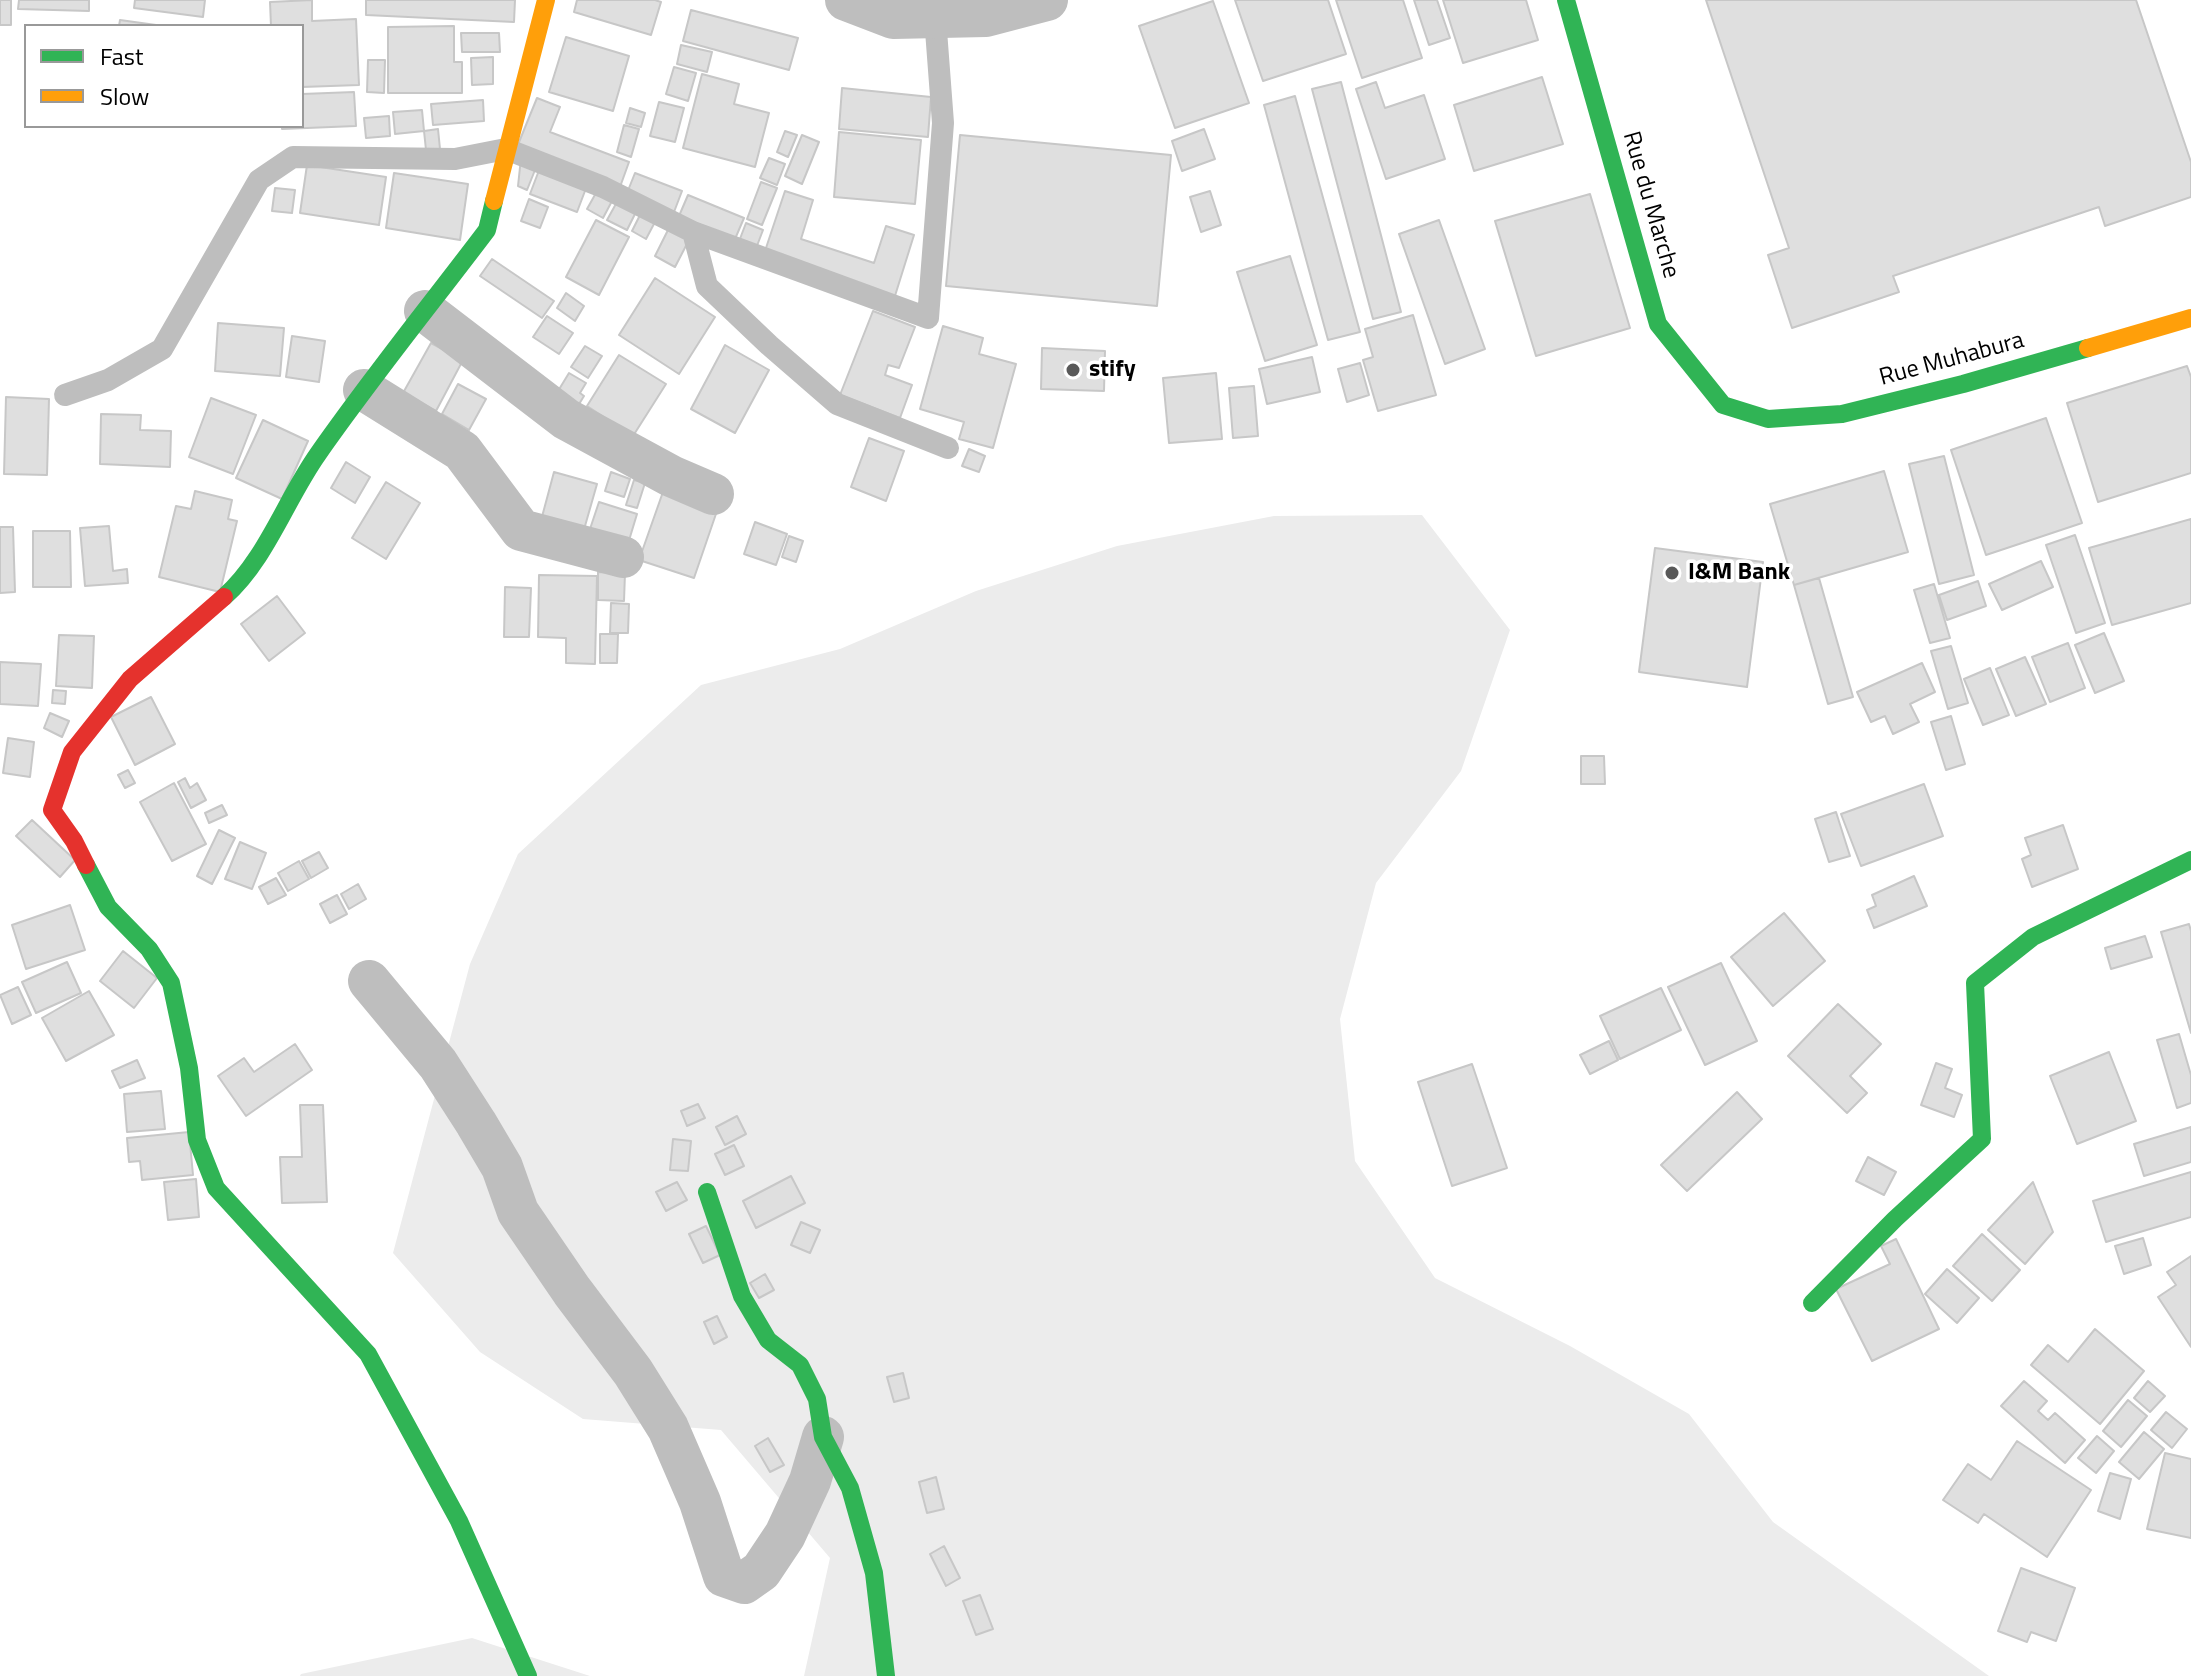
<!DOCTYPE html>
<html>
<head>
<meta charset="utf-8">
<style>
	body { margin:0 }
	#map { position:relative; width:2191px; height:1676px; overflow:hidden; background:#fff; font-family:"Titillium Web",sans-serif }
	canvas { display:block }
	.legend { position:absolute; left:24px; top:24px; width:280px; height:104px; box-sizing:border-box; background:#fff; border:2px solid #999; margin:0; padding:10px 14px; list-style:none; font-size:24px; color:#000 }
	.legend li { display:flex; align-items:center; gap:16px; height:40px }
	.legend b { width:40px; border:2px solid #999 }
</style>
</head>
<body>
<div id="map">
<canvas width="2191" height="1676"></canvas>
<ul class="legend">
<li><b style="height:10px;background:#30b455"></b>Fast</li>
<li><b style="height:10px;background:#ff9f0a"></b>Slow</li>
</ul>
</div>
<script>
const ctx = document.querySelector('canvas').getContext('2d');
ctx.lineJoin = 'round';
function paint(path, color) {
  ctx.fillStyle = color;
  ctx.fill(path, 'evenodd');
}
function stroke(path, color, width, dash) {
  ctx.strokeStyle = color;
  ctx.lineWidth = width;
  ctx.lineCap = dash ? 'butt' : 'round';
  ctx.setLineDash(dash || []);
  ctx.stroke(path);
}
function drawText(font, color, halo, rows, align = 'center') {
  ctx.font = font + ' "Titillium Web",sans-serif';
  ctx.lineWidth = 7;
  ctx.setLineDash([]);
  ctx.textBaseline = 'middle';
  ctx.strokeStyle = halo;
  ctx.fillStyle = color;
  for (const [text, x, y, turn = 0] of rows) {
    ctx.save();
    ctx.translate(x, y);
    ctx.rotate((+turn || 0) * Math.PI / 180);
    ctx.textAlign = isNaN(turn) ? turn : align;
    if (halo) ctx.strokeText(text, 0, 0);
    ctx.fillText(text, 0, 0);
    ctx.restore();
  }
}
const green = new Path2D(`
	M1422,515L1510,630L1461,771L1376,883L1340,1019L1355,1161L1435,1278L1570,1346L1689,1414L1773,1522L1989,1676H804L830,1558L721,1430L583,1419L480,1352L393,1253L470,964L518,854L701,685L840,649L976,591L1117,546L1274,516Z
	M472,1638L590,1676H300L301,1674Z`);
const building = new Path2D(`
	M0,0H11V25H0Z
	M19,0H89V11L18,9Z
	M135,0H205L203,17L134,8Z
	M312,0V21L356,19L359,85L302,87V26H271L270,2Z
	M366,0H515L514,22L366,15Z
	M577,0H655L661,2L651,35L574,12Z
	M1235,0H1328L1346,54L1263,81Z
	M1336,0H1403L1422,58L1362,78Z
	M1414,0H1437L1450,38L1429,45Z
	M1443,0H1526L1538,40L1463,63Z
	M1706,0H2136L2191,162V197L2105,226L2099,207L1893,276L1899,292L1792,328L1768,255L1789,248Z
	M1213,1L1249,103L1175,128L1139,26Z
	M691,10L798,38L789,70L683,41Z
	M120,20L156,25V26H119Z
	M454,26V62H462V93H388V27Z
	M461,33H499L500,52H462Z
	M566,37L629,56L613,111L549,92Z
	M681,45L712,52L707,72L677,64Z
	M493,57V84L472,85L471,58Z
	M368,60H385L384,93L367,92Z
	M674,67L696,73L688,101L666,94Z
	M702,74L739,84L734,104L769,113L755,167L683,148Z
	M1542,77L1563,144L1474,171L1454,105Z
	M1341,82L1401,312L1373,319L1312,89Z
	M1376,82L1385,108L1424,95L1445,159L1386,179L1356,89Z
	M842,88L931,97L928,137L839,129Z
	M354,92L356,126L282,129V126H302V94Z
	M1295,96L1360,332L1328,340L1264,105Z
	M537,98L560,107L550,132L629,162L620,187L517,147Z
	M483,100L484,121L433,125L431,104Z
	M659,102L684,108L675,142L650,136Z
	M630,108L645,113L641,127L626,123Z
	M422,110L424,131L395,134L393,112Z
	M389,116L390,136L366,138L364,118Z
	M624,125L639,129L631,157L617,152Z
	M438,129L440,149L426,150L424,131Z
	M1204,129L1215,159L1182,171L1172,141Z
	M785,131L797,135L788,157L777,152Z
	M839,132L921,140L915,204L834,197Z
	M802,135L819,142L802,184L785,176Z
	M960,135L1171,155L1157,306L946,286Z
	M521,158L537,165L527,190L518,186Z
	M769,158L785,164L777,185L760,178Z
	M307,165L386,177L379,225L300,213Z
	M541,165L588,183L577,212L530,194Z
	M394,173L468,184L460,240L386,228Z
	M635,173L682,191L674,212L627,193Z
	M761,182L777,188L762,225L747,219Z
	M275,188L295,190L292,213L272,211Z
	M785,191L813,200L801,239L874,263L886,226L914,235L894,299L763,257Z
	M1210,191L1221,225L1201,232L1190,197Z
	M596,193L612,201L603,218L587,209Z
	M1590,194L1630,328L1536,356L1495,221Z
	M688,195L744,218L735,239L679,216Z
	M529,199L548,207L540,228L521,221Z
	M617,202L636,212L627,230L607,220Z
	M640,215L655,222L646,239L632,231Z
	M596,220L629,237L599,295L566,277Z
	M1439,220L1485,349L1445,364L1399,234Z
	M746,223L763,230L755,251L738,244Z
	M669,228L690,238L675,267L655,256Z
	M1290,256L1317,345L1265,361L1237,272Z
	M492,259L554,301L542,318L480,276Z
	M655,278L715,317L679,374L619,335Z
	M566,293L584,306L575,321L557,308Z
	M873,311L915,327L899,368L888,365L885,375L912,385L900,418L840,395Z
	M1413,315L1436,395L1378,411L1363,360L1373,357L1365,329Z
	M547,316L573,333L559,354L533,337Z
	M218,323L284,328L280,376L215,371Z
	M943,326L983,338L979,354L1016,364L993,448L959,439L964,422L920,409Z
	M292,336L325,341L319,382L286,377Z
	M431,343L463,360L436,411L403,393Z
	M725,345L769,370L735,433L691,409Z
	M585,346L602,356L588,378L571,367Z
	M1042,348L1105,351L1104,391L1041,389Z
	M619,355L666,384L633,436L587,406Z
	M1312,357L1320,392L1267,404L1259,369Z
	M1360,363L1369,395L1347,402L1338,369Z
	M2187,366L2191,377V473L2098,502L2067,403Z
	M569,373L586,383L580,393L584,396L576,409L555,396Z
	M1216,373L1222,439L1169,443L1163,378Z
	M458,384L486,399L469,430L442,414Z
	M1254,386L1258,436L1233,438L1229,388Z
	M6,397L49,399L47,475L4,474Z
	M211,398L256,415L233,474L189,457Z
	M101,414L141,415L140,430L171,431L170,467L100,464Z
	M2046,418L2082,523L1986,555L1951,450Z
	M263,420L308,441L282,499L236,478Z
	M869,438L904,451L886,501L851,487Z
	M969,449L985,456L979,472L962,466Z
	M1944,456L1974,575L1939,584L1909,464Z
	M346,462L370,477L355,503L331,488Z
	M1884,471L1908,552L1794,585L1770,504Z
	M554,472L597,484L581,540L539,528Z
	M611,472L630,479L624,497L605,491Z
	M634,480L645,483L637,508L626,505Z
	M386,482L420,503L386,559L352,538Z
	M664,489L718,508L694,578L639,560Z
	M195,491L232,500L228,519L237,521L220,592L159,577L176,506L191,509Z
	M599,502L637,514L627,547L588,535Z
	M2191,519V603L2112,625L2089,548Z
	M755,522L787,534L776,565L744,554Z
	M109,526L113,571L127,569L128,583L85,586L80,528Z
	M0,527H13L15,592L0,593Z
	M33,531H70L71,587H33Z
	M2075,535L2105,623L2076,633L2046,545Z
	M789,536L803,541L796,562L782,557Z
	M1655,548L1763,562L1747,687L1639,672Z
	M2041,561L2053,587L2002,610L1989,584Z
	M598,572L625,573L624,601L598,600Z
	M539,575L597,576L595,664L566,663V638L538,637Z
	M1819,578L1853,697L1828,704L1794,585Z
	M1978,581L1986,606L1947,620L1939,595Z
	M1934,584L1950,638L1930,643L1914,590Z
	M505,587L531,588L529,637H504Z
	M277,596L305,633L269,661L241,624Z
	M611,603L629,604L628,633H610Z
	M2104,633L2124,681L2095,693L2075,645Z
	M600,634H618L617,663H600Z
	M59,635L94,636L92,688L56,686Z
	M2068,643L2085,688L2050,702L2032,657Z
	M1951,646L1968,703L1948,709L1931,651Z
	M2025,657L2046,704L2016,716L1996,669Z
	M0,662L41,664L38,706L0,704Z
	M1922,663L1935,692L1910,704L1919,722L1893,734L1885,716L1871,722L1857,692Z
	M1990,668L2009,715L1983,725L1964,679Z
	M53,690L66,691L65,704L52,703Z
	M151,697L175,744L135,765L111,717Z
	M50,713L69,721L62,737L44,728Z
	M1951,716L1965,764L1946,770L1931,722Z
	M8,738L34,742L30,777L3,773Z
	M1581,756H1604L1605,784H1581Z
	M128,770L135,783L125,788L118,775Z
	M185,778L190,788L197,783L206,800L191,808L178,782Z
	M174,783L206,844L172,861L140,802Z
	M1924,784L1943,836L1861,866L1841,814Z
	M222,805L227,815L209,823L205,813Z
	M1836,812L1850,856L1829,862L1815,819Z
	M32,820L75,860L60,877L16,836Z
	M2063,825L2078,869L2032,887L2022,859L2031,855L2025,838Z
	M219,830L235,838L212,884L197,876Z
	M240,842L266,853L252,889L225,879Z
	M319,852L328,868L311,878L302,861Z
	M299,861L309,879L288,891L278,873Z
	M1914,876L1927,906L1874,928L1867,910L1876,906L1872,895Z
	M276,878L286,895L268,904L259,887Z
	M358,884L366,899L349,909L341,894Z
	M337,895L347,914L330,923L320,904Z
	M70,905L85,950L26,969L12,925Z
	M1784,913L1825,961L1773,1006L1731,957Z
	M2189,924L2191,931V1033L2161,932Z
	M2145,936L2152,957L2111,969L2105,948Z
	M123,951L157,978L134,1008L100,981Z
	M67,962L81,993L36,1013L22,982Z
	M1721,963L1757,1041L1705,1065L1668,987Z
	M18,987L31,1015L12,1024L0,995Z
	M1661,988L1681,1030L1620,1059L1600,1016Z
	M89,991L114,1035L66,1061L42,1018Z
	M1838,1004L1881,1044L1850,1076L1867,1093L1847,1113L1788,1056Z
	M2179,1034L2191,1075V1103L2177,1108L2157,1040Z
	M1609,1041L1618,1060L1590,1074L1580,1055Z
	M295,1044L312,1070L246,1116L218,1076L244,1058L254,1072Z
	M2109,1052L2136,1121L2077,1144L2050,1076Z
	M137,1060L145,1078L120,1088L112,1071Z
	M1936,1063L1952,1069L1945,1088L1962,1095L1954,1117L1921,1105Z
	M1472,1064L1507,1168L1452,1186L1418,1082Z
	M161,1091L165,1129L127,1132L124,1094Z
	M1737,1092L1762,1119L1687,1191L1661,1165Z
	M698,1104L705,1118L687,1126L681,1111Z
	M300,1105H323L327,1202L282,1203L280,1157H302Z
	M737,1116L746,1134L725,1145L716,1127Z
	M2191,1127V1162L2144,1176L2134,1144Z
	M189,1132L193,1175L142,1180L140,1161L129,1162L127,1138Z
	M673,1139L691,1141L688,1171L670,1170Z
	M734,1145L744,1166L725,1175L715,1154Z
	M1868,1157L1896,1172L1884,1195L1856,1181Z
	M2191,1172V1217L2106,1242L2093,1201Z
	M791,1176L805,1203L756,1228L743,1201Z
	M196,1179L199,1217L168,1220L164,1182Z
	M677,1182L687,1200L666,1211L656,1192Z
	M2033,1182L2053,1232L2025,1264L1988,1230Z
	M801,1222L820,1230L810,1253L791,1245Z
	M706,1226L720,1255L703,1263L689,1234Z
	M1982,1234L2020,1270L1992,1301L1953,1266Z
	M2143,1238L2151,1265L2124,1274L2115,1246Z
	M1896,1239L1939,1329L1872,1361L1836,1289L1890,1264L1881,1246Z
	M2191,1256V1347L2158,1297L2176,1285L2167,1272Z
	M1947,1269L1979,1298L1957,1323L1925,1294Z
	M765,1274L774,1290L759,1298L750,1283Z
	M717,1316L727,1337L714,1344L704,1322Z
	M2095,1329L2144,1371L2100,1424L2031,1365L2048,1345L2068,1362Z
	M903,1373L909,1398L894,1402L887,1377Z
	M2024,1381L2047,1401L2038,1411L2048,1420L2055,1413L2085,1440L2065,1463L2001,1406Z
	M2148,1381L2165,1396L2150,1412L2134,1398Z
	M2128,1400L2147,1416L2121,1447L2103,1431Z
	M2166,1412L2187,1429L2172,1448L2151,1430Z
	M2144,1432L2164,1449L2139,1479L2119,1462Z
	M2097,1436L2114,1451L2096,1473L2078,1458Z
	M768,1438L784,1465L770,1472L755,1446Z
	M2017,1441L2091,1490L2047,1557L1984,1514L1978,1523L1943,1500L1968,1464L1991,1480Z
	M2165,1453L2191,1459V1538L2147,1529Z
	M2110,1473L2131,1479L2120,1519L2098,1511Z
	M936,1477L944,1509L927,1513L919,1482Z
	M944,1546L960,1578L946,1586L930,1554Z
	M2021,1568L2075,1588L2056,1641L2031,1632L2027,1642L1998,1631Z
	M980,1595L993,1629L976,1635L963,1601Z`);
const lane = new Path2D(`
	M693,232L928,318L943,123L935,17
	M65,395L108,380L162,349L259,180L293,157L455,159L506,149L603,187L693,232L707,286L769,345L837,404L948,448`);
const street = new Path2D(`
	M846,0L893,18L986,16L1047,0
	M425,311L566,419L671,476L713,494
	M364,390L462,451L521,530L623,557
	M369,981L438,1064L476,1123L502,1167L518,1212L572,1291L633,1372L668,1428L700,1502L724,1576L744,1583L761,1571L785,1535L810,1481L823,1437`);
const fast = new Path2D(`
	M1566,0L1658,324L1723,405L1768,419L1842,414L1963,384L2088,348
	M224,597C266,560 286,499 318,454C371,378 431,304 487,230L494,201
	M86,865L108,907L149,949L171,983L189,1068L197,1140L216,1188L368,1354L459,1521L528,1676
	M707,1192L742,1296L768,1340L800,1365L817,1399L823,1437L850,1488L874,1573L886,1676
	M1812,1303L1895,1219L1982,1139L1975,983L2033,937L2191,860`);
const slow = new Path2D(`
	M494,201L546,0
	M2088,348L2191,318`);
const jam = new Path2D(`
	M86,865L74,841L52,810L72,752L130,679L224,597`);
const markers = [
	[1073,370,8,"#595959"],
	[1672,573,8,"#595959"]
];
const streetNames = [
	["Rue du Marche",1650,205,74],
	["Rue Muhabura",1952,360,-15]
];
const poiNames = [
	["stify",1089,370],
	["I&M Bank",1688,573]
];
paint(green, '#ececec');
paint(building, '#dfdfdf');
stroke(building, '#c7c7c7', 2);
stroke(lane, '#bebebe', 22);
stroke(street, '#bebebe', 42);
stroke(fast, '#30b455', 18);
stroke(slow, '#ff9f0a', 18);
stroke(jam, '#e5322d', 18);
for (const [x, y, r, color] of markers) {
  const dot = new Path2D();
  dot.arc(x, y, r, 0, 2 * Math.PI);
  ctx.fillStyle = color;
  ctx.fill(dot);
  stroke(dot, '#fff', 3);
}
drawText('24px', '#000', '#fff', streetNames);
drawText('bold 24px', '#000', '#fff', poiNames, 'left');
</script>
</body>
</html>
